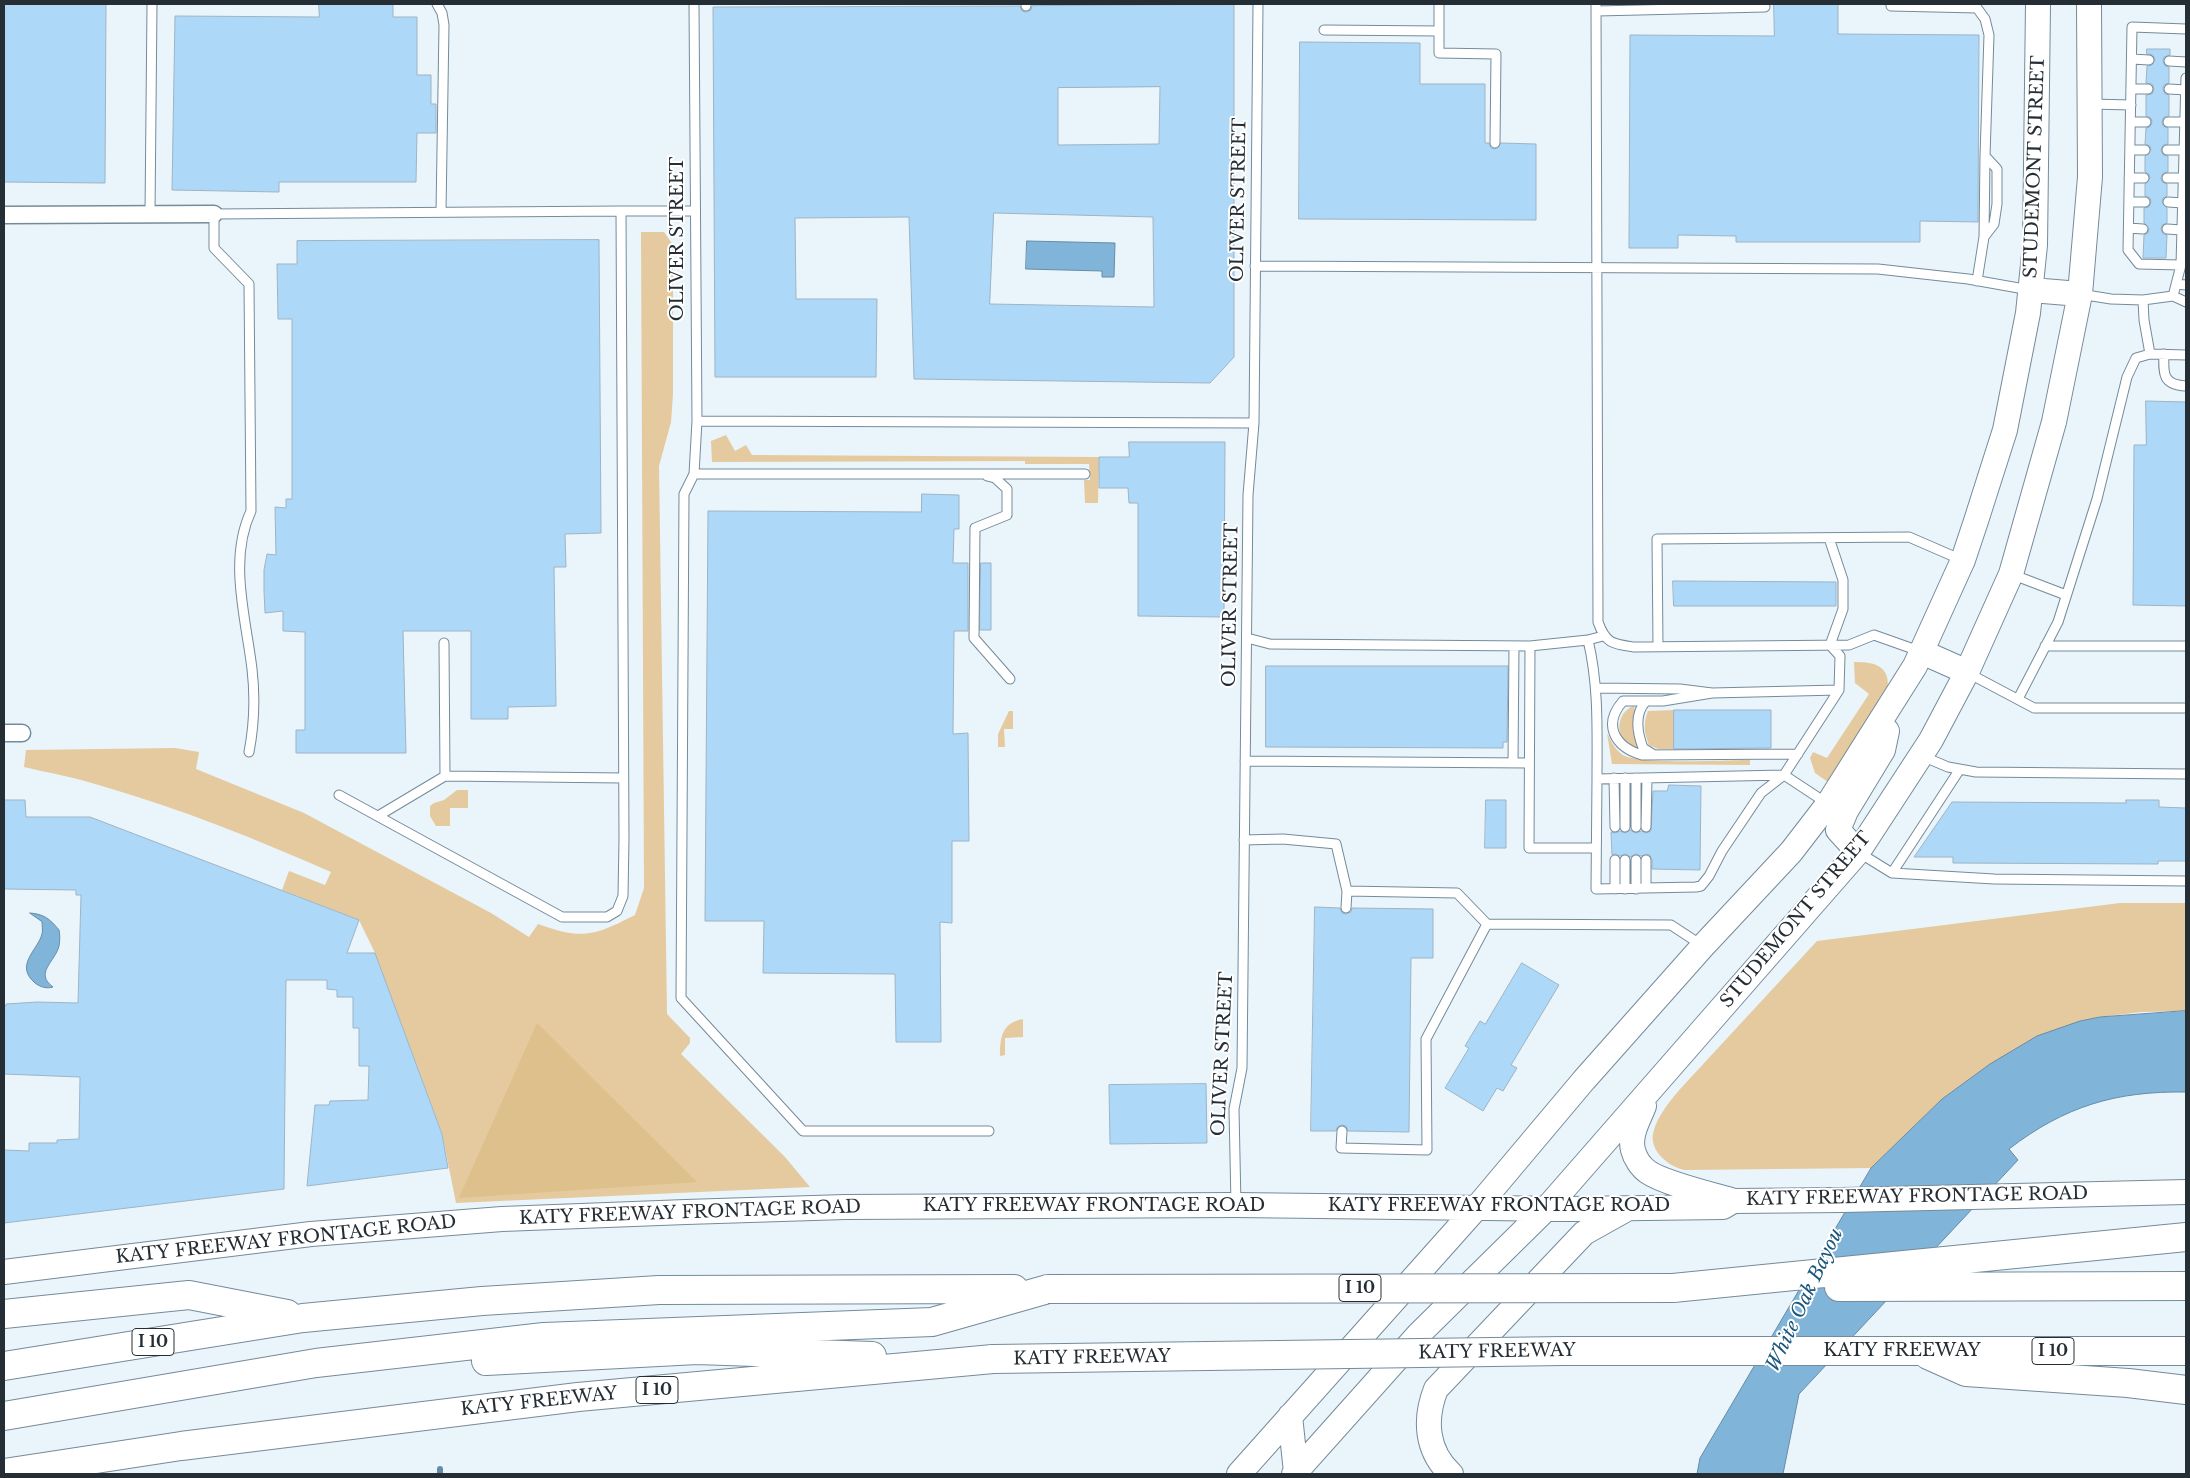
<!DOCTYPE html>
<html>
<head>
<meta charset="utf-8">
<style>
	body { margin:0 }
	#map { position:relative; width:2190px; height:1478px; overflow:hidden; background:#eaf4fb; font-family:"Libre Baskerville",serif }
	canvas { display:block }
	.frame { position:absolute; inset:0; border:5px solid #252e35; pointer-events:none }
</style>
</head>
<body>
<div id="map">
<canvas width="2190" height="1478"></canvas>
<div class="frame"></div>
</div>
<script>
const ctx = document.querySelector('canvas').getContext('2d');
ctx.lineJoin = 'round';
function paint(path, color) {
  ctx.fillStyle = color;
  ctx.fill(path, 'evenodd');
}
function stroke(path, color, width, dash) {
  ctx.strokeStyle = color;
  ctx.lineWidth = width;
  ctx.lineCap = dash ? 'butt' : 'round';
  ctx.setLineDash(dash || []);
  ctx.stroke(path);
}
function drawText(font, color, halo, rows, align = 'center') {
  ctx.font = font + ' "Libre Baskerville",serif';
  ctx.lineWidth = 4;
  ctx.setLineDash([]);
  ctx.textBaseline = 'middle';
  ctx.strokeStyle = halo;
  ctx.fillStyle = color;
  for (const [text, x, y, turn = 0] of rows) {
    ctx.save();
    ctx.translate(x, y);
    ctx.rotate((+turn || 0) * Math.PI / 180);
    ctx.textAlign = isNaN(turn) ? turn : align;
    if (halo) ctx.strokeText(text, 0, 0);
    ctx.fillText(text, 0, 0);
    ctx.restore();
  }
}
const green = new Path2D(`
	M641,232H664L673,245V394L671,422L659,466L667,1014L690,1038V1043L681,1054L785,1157L810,1187L456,1203L442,1133L375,953L359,920L282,890L289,871L325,885L331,872C256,839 181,809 102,786C77,778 50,773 24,767L26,750L175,748L199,752L196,769L304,813L491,913L529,937L538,924C582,940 594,936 635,915L644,888Z
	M726,435L735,451L746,445L752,455L1099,457L1098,503H1085L1084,480H1090L1089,464H1025V461L712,462L711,441Z
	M1854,662C1872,662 1889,664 1888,687L1856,744L1828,782L1815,773L1810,758L1813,752L1827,758L1869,694L1855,683Z
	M1634,706L1640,750C1634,747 1627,744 1623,739C1615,727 1621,710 1634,706Z
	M1674,710V749H1658L1649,745C1644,732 1643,724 1648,711Z
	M1009,711H1013V729H1004L1005,747H998V734Z
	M1607,733C1611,741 1615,750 1623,755C1640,765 1725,760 1750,760V765L1612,764Z
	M457,790H468V808H450V826H436L430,816V806L434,803L444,800Z
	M2120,903H2186V1011L2141,1012L2100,1017L2080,1021L1990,1064L1942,1099L1871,1168L1685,1170C1668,1167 1647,1149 1654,1130C1661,1106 1690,1079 1706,1061C1743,1021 1780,981 1817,941Z
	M1023,1019V1037L1005,1038V1055L1000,1056C1000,1037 1002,1023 1023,1019Z`);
const forest = new Path2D(`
	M537,1023L697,1182L459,1198Z`);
const water = new Path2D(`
	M1027,241L1115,243L1114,277H1102V271L1026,269Z
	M30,913C44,914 50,919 59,930C60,935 60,940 59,946C55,962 34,973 53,987C47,989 40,987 35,983C14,965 38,950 42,934C43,930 42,926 42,922Z
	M2186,1011V1092C2116,1091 2065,1106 2009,1149L2018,1160L1799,1394L1783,1474H1697L1700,1458L1871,1168L1942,1099L1990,1064L2037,1036L2080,1021L2100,1017Z`);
const stream = new Path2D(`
	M440,1469V1474`);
const building = new Path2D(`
	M4,4H106L105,183L4,182Z
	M319,4H393V17H417V75H431V104H436V133H417L416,182H279V192L172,190L175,16L319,17Z
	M1774,4H1838V34L1979,35L1978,222L1920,221V242H1736V236L1678,235V248H1629L1630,35L1774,36Z
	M1234,5V357L1210,383L914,379L909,217L795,218L796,299H877L876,377H715L713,7L1020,6L1022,11L1026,12L1031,10L1032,6ZM1160,87L1159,144L1058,145V88ZM994,213L1153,217L1154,307L990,304Z
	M1300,42L1420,43V84H1485V143H1489L1491,148L1495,149L1501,143L1536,144V220L1299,219Z
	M2147,49H2170V55L2164,57L2163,61L2165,66L2169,67V83L2164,85L2163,89L2165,94L2169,95V116L2164,117L2162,122L2163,126L2168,128V144L2163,145L2161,150L2163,155L2168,156V172L2163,173L2161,178L2162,182L2167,184V196L2163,198L2162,202L2167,208V223L2162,225L2161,229L2163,234L2167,235L2166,258H2143L2144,235L2148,233L2149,229L2144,223V208L2149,207L2151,202L2150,198L2145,196V184L2150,178L2149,174L2145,172V156L2151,150L2150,146L2145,144L2146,128L2150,127L2152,122L2151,118L2146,116V95L2152,94L2154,89L2152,84L2146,83L2147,66L2152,65L2155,60L2153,55L2147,54Z
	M599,240L601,533L565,534L566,567H554L556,706L508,707V719H471V631H403L406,753H296V730H305V632L283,631V611L265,613L264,591V570L267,554L276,555L275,507L286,508V499H292V319H278L277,264H297V241Z
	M2146,401L2186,402V606L2133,605L2134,445H2146Z
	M1129,442H1225L1224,617L1138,616V503H1129L1128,488H1099V457H1129Z
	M922,494L959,495V529H954L953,563H968V631H954L953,734L968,733L969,841H952V923L940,922L941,1042H896L895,974L763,973L764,921H705L708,511L921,512Z
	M981,563H991V630H980Z
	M1673,581L1836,582V606H1674Z
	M1266,666H1508L1507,742H1503V748L1266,747Z
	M1674,710H1771V748L1674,749Z
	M1669,785L1701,786L1700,870L1652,869V860L1649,854L1641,856L1636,854L1630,857L1625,854L1620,856L1615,854L1612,855L1611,832L1616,833L1620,831L1625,833L1630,830L1636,833L1641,831L1646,833L1651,831L1653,791H1667Z
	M4,800H25L26,817H90L359,920L347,953H375L442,1134L448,1168L307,1186L315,1105H329L330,1101L368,1100L369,1066H359V1028H353V997H337V990L327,989V980H286L284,1189L4,1223V1150L29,1151V1143H57V1140L79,1139L80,1077L4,1074V1006H6V1004L37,1002L78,1003L81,895H76V890L4,889Z
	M1486,800H1506V848H1485Z
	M2126,800H2159V807L2186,808V861H2158V864L1953,863V857H1914L1952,802L2126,803Z
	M1315,907L1340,908L1342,913L1346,914L1351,912L1352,908L1433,909V958H1411L1409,1132L1348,1131L1346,1126L1342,1125L1337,1127L1336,1131H1311Z
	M1522,963L1559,985L1511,1065L1517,1068L1503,1091L1497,1088L1483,1111L1445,1088L1469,1048L1465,1046L1480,1021L1485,1024Z
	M1206,1084L1207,1143L1110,1144L1109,1085Z`);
const lane = new Path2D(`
	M437,4L442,13L444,25L441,212
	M694,4L697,421L694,474L684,494L681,998L803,1131H989
	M1439,4V53L1496,54L1495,143
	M1596,4L1598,622C1606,644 1613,644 1634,647L1849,645L1874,635L1922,652
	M1891,4V6L1977,8L1985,19L1989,35L1985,156L1997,169V204L1994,224L1984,237L1977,281
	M1026,6V4
	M1597,11L1765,7
	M1324,30L1439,31
	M2132,59L2149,60
	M2169,61L2186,62
	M2131,89H2148
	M2169,89L2186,90
	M2091,104L2131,105
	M2131,122H2146
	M2168,122H2185
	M2130,150H2145
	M2167,150H2185
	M2129,178H2144
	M2167,178H2184
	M2129,202H2145
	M2168,202L2183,203
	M621,211H694
	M150,214L152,4
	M2129,228L2143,229
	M2167,229L2182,230
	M1984,237L1985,156
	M2181,265L2139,264L2128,250L2132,27L2186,29
	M1255,266L1878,269L1968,279L2030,290
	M2176,284L2186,285
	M2080,294L2111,299L2143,300L2144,320L2150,354
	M2173,296L2186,302
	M2143,300L2173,296L2181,265L2186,78
	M2164,354C2163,374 2163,385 2186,386
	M697,421L1254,423
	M694,474H1085
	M987,476L995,478L1007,489V515L975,528L974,638L1010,679
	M2011,574L2066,595
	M1247,638L1270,644L1530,646L1588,640L1603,636
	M1588,640C1599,686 1597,732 1597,779
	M444,643L445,776
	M1530,646L1529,848H1596
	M1658,646L1657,539L1909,537L1962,560
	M2045,646H2186
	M1968,673L2034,708H2186
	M1596,688L1680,689L1712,693L1839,690
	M1712,693L1663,701H1623C1602,725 1615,747 1642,755L1798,754
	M2018,699L2058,622L2097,499L2127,377L2136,358L2150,354L2186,355
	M1646,701C1634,714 1637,732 1643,748L1654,755
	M249,752C254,726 255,695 252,669C246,618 228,560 251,511L249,284L214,248V214L621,211L624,839L623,896L617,911L607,917H562L339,795
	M1922,756L1948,767L1976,772L2186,774
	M1245,761L1529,763
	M1513,762L1514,646
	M1614,778L1615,827
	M1625,778V827
	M1636,778V827
	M1828,804L1784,775L1597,779L1596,889L1696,887L1701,886L1709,876L1722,851L1761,793L1784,775L1839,690L1840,656L1830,645L1843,609V580L1829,538
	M378,816L445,776L623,778
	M1646,827L1647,778
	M1244,840L1283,839L1336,844L1347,891
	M1858,852L1892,873L1994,879L2186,881
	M1615,860V889
	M1625,860V889
	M1636,860V889
	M1646,860V888
	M1892,873L1960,769
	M1346,908L1347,891L1457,893L1487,924L1671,925L1703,946
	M1342,1131L1341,1148L1427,1150L1426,1039L1487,924
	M1236,1205L1234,1109L1242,1068L1248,495L1254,423L1258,4`);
const street = new Path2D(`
	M4,215L214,214
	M4,733H22`);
const secondary = new Path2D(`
	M2031,290L2080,294
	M1922,652L1967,672
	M1858,852L1838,830L1846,811L1883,750L1887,731
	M1644,1106C1639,1119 1629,1135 1633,1150C1635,1158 1641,1167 1648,1172C1664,1183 1710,1194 1731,1200
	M4,1272L311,1234L502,1219L686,1212L845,1207L1236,1205L1568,1209L1723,1207L1733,1201L1843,1200L2186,1192
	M1290,1416L1296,1472
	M1239,1474L1478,1206L1584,1080L1703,946L1791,852L1828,804L1915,666L1963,560L1976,521L2005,430L2028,313L2035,245L2038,4
	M1294,1474L1419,1334L1547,1208L1858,852L1931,740L1967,672L2011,574L2054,422L2080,294L2090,177L2089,4
	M1451,1474C1426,1451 1424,1419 1436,1389L1584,1233L1627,1209`);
const highway = new Path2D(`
	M1839,1287L2186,1286
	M1673,1288L2186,1237
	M4,1314L189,1295L287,1314
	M1564,1351H2186
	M1928,1355L1966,1372L2128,1383L2186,1390
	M486,1361L697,1350L872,1356
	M4,1366L303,1318L482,1301L659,1290L1014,1289
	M4,1416L316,1363L544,1337L932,1322L1048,1289
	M4,1473L181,1446L578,1397L993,1359`);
const highwayBridge = new Path2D(`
	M1048,1289L1673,1288
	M993,1359L1564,1351`);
const shields = [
	[1360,1288,42],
	[153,1342,42],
	[2053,1351,42],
	[657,1390,42]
];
const shieldNames = [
	["I 10",1360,1288],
	["I 10",153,1342],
	["I 10",2053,1351],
	["I 10",657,1390]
];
const streetNames = [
	["STUDEMONT STREET",2035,167,-88],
	["OLIVER STREET",1239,200,-89],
	["OLIVER STREET",678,239,-90],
	["OLIVER STREET",1231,605,-89],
	["STUDEMONT STREET",1796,920,-50],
	["OLIVER STREET",1223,1054,-87],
	["KATY FREEWAY FRONTAGE ROAD",1917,1197,-1],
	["KATY FREEWAY FRONTAGE ROAD",1094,1206],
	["KATY FREEWAY FRONTAGE ROAD",1499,1206],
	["KATY FREEWAY FRONTAGE ROAD",690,1213,-2],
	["KATY FREEWAY FRONTAGE ROAD",286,1240,-6],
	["KATY FREEWAY",1902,1351],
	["KATY FREEWAY",1497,1352,-1],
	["KATY FREEWAY",1092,1358,-1],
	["KATY FREEWAY",539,1402,-6]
];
const waterNames = [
	["White Oak Bayou",1805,1300,-65]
];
paint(green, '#e4ca9e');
paint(forest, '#ddc08b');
paint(water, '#80b4d8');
stroke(water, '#658ca7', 1);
stroke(stream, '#658ca7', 6);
paint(building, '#aed8f7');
stroke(building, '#9cb4c5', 1);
stroke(lane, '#748b9b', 11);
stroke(street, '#748b9b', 19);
stroke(secondary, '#748b9b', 26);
stroke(highway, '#748b9b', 30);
stroke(lane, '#fff', 9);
stroke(street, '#fff', 16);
stroke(secondary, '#fff', 24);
stroke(highway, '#fff', 28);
stroke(highwayBridge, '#748b9b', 30, []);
stroke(highwayBridge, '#fff', 28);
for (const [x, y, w] of shields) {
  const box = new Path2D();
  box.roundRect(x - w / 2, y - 13.5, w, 27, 4);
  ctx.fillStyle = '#fff';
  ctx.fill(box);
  stroke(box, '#252e35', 1);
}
drawText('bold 16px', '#252e35', null, shieldNames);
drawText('18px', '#252e35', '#fff', streetNames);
drawText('italic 19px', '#1b577c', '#fff', waterNames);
</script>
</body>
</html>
